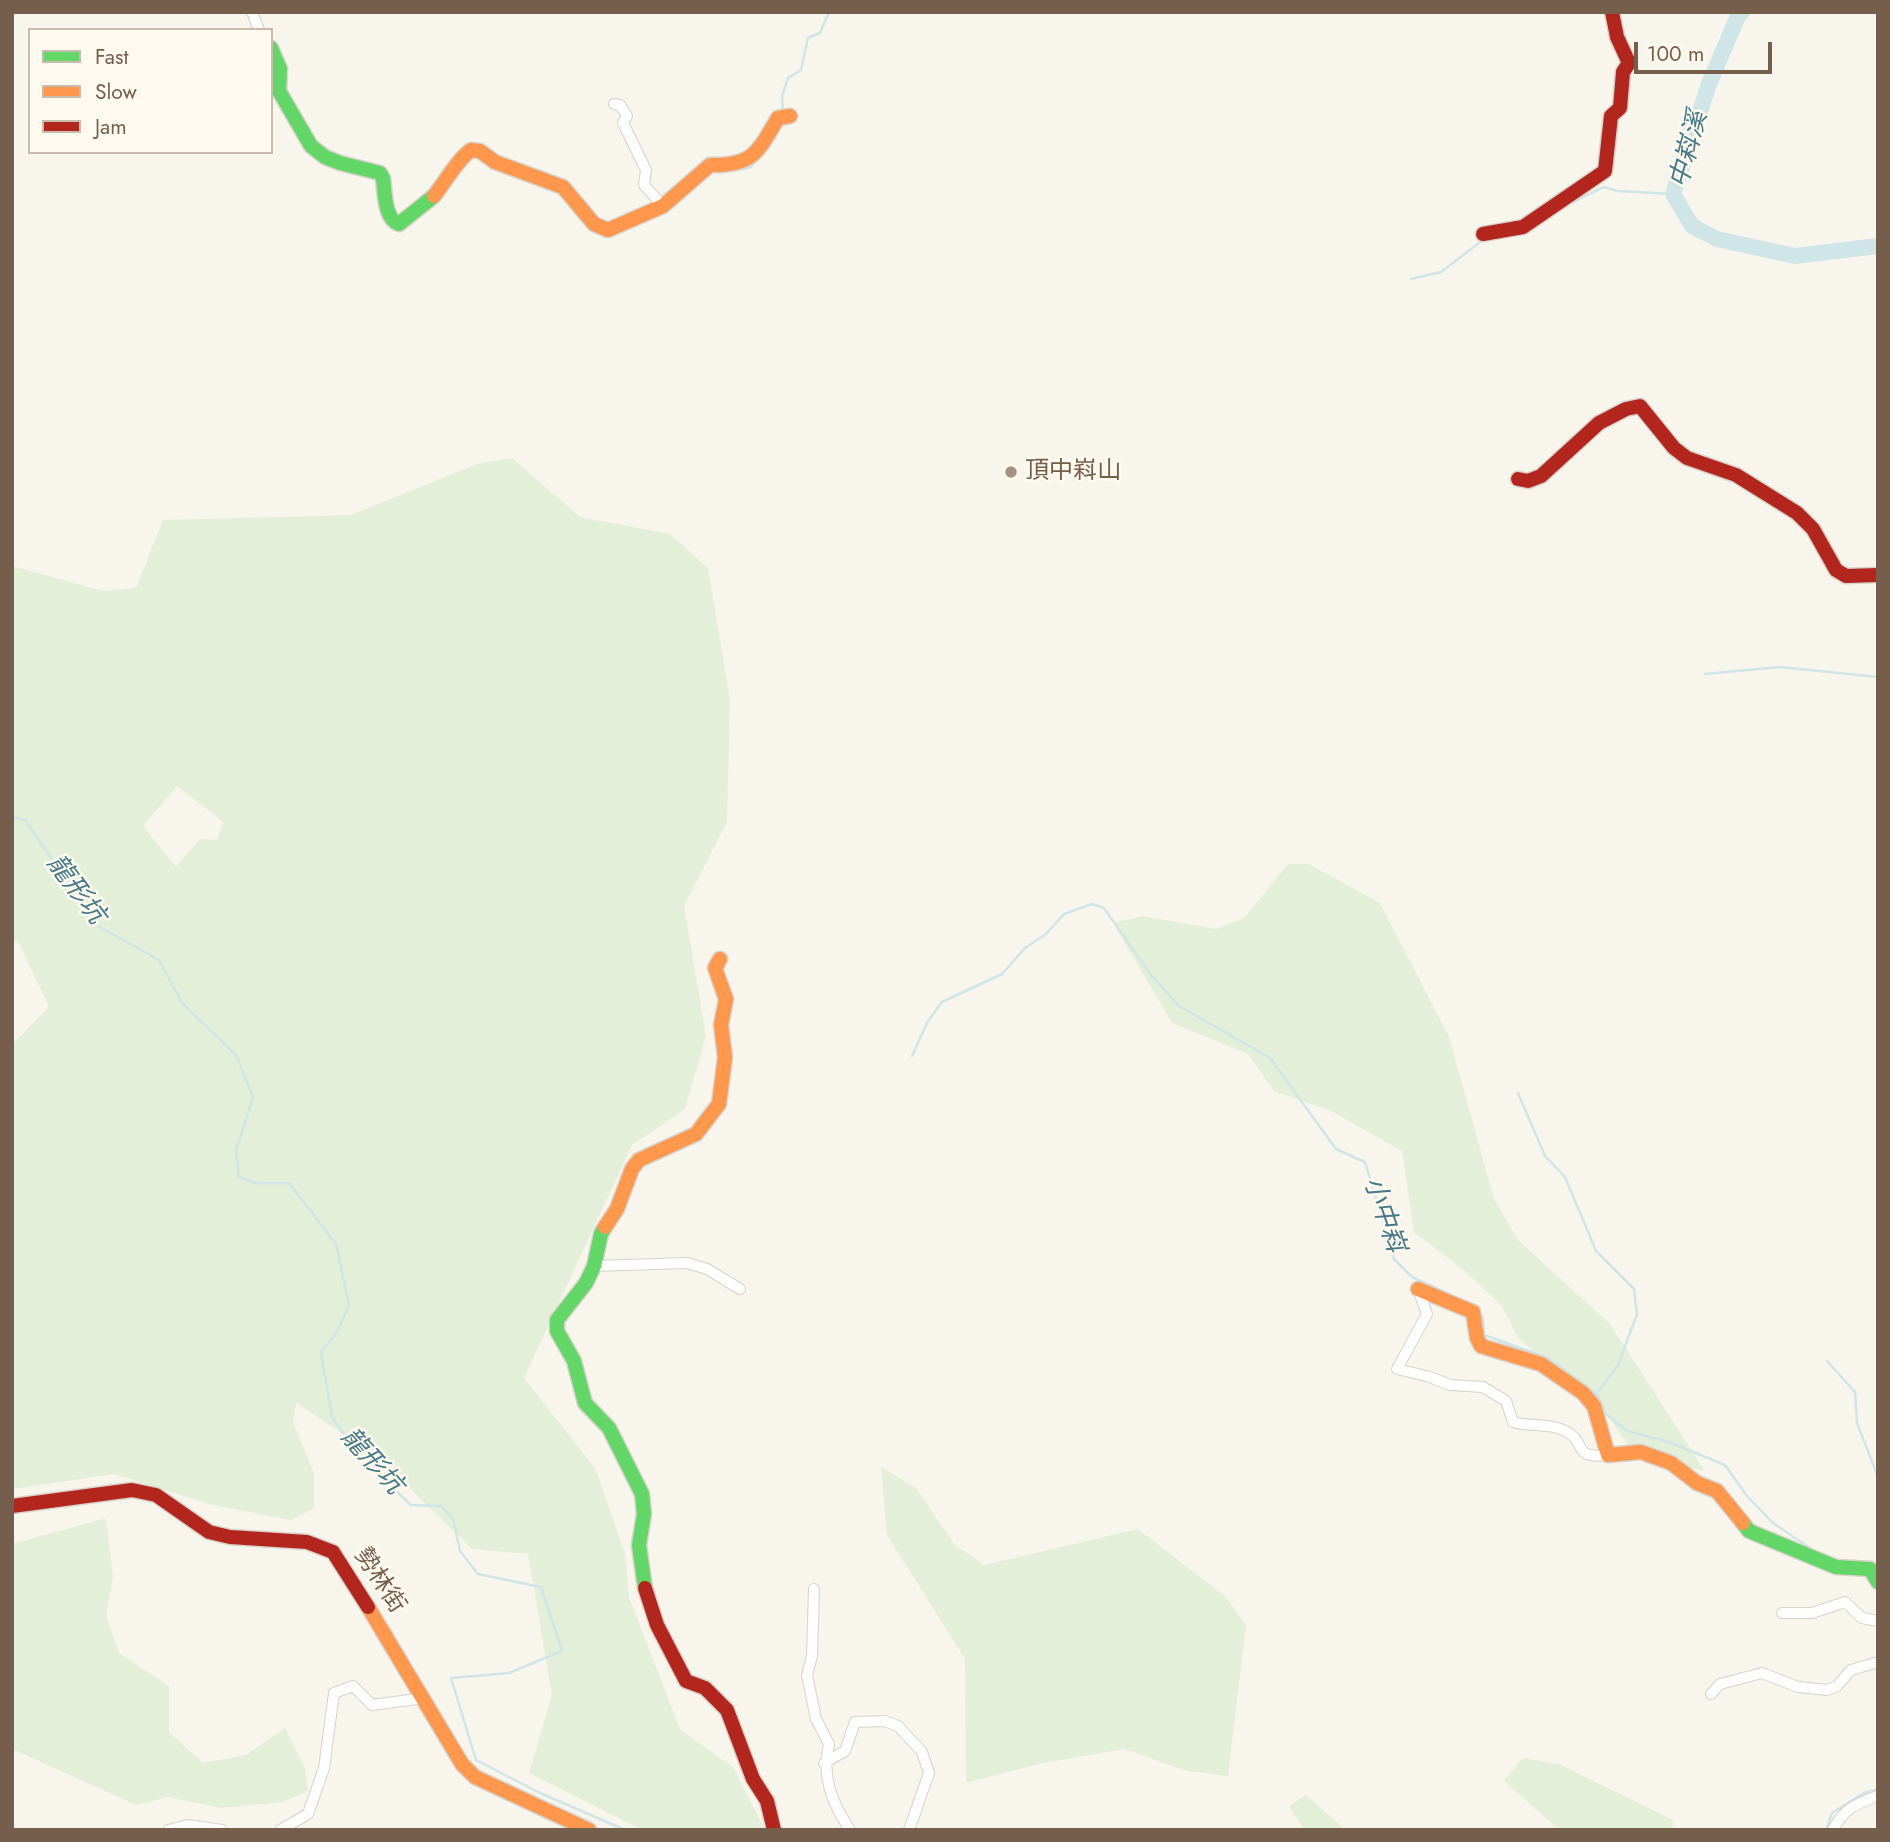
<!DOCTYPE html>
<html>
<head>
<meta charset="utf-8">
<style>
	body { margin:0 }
	#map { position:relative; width:1890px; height:1842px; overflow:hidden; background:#f8f5ed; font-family:Jost,sans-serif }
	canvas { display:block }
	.frame { position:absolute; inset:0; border:14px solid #765e4d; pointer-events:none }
	.legend { position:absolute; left:28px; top:28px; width:245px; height:126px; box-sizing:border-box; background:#fefaf0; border:2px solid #c8bcaf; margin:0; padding:9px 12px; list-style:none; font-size:21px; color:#765e4d }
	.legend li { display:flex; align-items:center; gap:14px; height:35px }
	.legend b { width:35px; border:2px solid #c8bcaf }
	.scale { position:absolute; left:1634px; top:42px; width:138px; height:32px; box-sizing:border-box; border:4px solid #765e4d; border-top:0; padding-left:9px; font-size:21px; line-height:24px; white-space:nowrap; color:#765e4d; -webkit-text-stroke:5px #fefaf0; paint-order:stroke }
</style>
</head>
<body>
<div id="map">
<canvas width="1890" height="1842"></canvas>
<div class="frame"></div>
<ul class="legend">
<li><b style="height:9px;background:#63d668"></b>Fast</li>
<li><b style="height:9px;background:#ff974d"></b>Slow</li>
<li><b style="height:9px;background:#b3261e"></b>Jam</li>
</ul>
<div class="scale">100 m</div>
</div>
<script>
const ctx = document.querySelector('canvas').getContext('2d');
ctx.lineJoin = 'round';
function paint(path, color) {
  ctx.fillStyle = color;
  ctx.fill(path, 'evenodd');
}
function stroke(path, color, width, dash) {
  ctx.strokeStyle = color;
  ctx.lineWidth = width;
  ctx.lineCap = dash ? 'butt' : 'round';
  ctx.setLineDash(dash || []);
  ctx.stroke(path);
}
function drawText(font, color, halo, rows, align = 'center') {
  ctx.font = font + ' Jost,"Noto Sans TC",sans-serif';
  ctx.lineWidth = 5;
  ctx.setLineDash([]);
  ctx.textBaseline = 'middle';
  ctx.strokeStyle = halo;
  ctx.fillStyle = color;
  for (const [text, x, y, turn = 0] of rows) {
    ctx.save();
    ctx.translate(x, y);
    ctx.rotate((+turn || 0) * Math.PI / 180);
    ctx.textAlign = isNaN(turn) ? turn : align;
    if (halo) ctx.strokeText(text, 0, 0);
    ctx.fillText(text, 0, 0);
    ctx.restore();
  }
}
const green = new Path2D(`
	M512,458L580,517L670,534L708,568L730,699L727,822L684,906L706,1036L685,1109L632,1145L524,1378L595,1468L625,1553L629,1597L680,1729L733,1767L765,1830H642L529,1773L552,1695L528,1554L472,1549L378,1457L296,1403L293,1422L314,1473V1508L291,1520L213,1505L114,1474L12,1489V1045L49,1007L18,941L12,940V566L103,591L136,588L163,520L351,515L477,464ZM177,786L223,822L217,840L200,839L176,867L143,826Z
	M1288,864H1309L1380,903L1449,1037L1494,1199L1519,1241L1610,1324L1705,1471L1636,1457L1603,1408L1518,1338L1502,1306L1466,1272L1414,1232L1402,1151L1331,1111L1274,1091L1248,1054L1172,1023L1113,923L1142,916L1216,929L1244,918Z
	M881,1467L916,1488L955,1545L984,1565L1138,1529L1225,1596L1246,1625L1228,1776L1187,1771L1124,1749L1043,1763L966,1783L965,1659L887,1535Z
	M106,1518L113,1577L106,1616L119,1653L169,1686V1732L203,1763L246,1755L285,1728L305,1768L308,1791L283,1802L221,1808L168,1797L136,1805L12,1749V1544Z
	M1523,1758L1559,1764L1673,1820L1672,1830H1559L1504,1781Z
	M1306,1795L1346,1830H1304L1289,1806Z`);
const stream = new Path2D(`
	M783,113L782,96L788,78L801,70L808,38L820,33L829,12
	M732,171L751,167L754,162
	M1569,204L1604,187L1618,191L1673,194
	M1411,279L1441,272L1484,239
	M1705,674L1780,667L1878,677
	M12,817L25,820L98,926L159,960L182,1003L236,1055L253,1097L236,1150L239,1177L256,1183H289L336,1244L349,1305L337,1332L321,1352L332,1417L360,1457L411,1505L441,1506L453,1519L460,1551L478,1574L541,1587L562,1651L509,1673L451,1678L476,1760L538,1792L625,1830
	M912,1056L928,1021L942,1002L1002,974L1025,948L1046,934L1064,914L1092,904L1104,908L1150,974L1179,1006L1270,1058L1336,1149L1365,1162L1394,1259L1412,1277L1449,1294
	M1518,1093L1545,1156L1565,1177L1596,1251L1634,1289L1637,1314L1618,1365L1597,1393
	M1479,1310L1483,1318L1484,1335L1548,1358L1597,1394L1606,1414L1627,1431L1669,1442L1725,1465L1747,1496L1773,1523L1816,1552
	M1827,1361L1855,1392L1857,1423L1878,1477
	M1826,1830L1832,1813L1864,1793L1878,1789`);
const river = new Path2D(`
	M1742,12L1738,16L1709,84L1673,194L1692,226L1717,239L1795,256L1878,246`);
const street = new Path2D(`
	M252,12L259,30
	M614,104L620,105L627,116L623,123L646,170L644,185L663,206
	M594,1266L687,1263L707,1269L740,1289
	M1418,1289L1427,1314L1397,1369L1430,1377L1450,1385L1483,1387L1506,1401L1513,1422C1529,1427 1548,1423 1563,1430C1589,1440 1569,1460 1608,1455
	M814,1589L812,1656L807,1675L816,1719L829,1744C821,1776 832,1803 850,1830
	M1782,1613H1812L1845,1602L1862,1618L1878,1621
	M1711,1694L1720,1684L1762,1673L1798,1687L1827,1690L1837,1686L1851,1670L1878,1662
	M824,1763L845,1751L855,1722L885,1721L898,1726L922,1752L929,1773L909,1830
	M168,1830L188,1825L222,1830
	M280,1830L308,1814L324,1768L334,1693L353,1686L372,1705L424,1698
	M1833,1830C1844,1808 1856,1804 1878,1796`);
const fast = new Path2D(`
	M271,48L280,69L279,91L311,146L325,157L340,163L380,173L383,178C385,192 384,219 399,224L434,196
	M605,1227L601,1234L594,1266L586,1283L557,1320V1331L574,1361L585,1403L609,1428L642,1494L644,1514L639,1545L645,1588
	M1743,1523L1749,1531L1836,1567L1870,1569L1878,1582`);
const slow = new Path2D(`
	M434,196C445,182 458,159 471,150L480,151L495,162L563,187L594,224L608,230L663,206L710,165C753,166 758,152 778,118L790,116
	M605,1227L617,1209L632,1169L639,1160L696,1134L719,1104L725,1057L721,1025L726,999L715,968L720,959
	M1418,1289L1473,1312L1477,1338L1481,1346L1541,1364L1583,1393L1594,1406L1608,1455L1641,1452L1671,1463L1697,1483L1717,1491L1743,1523
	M368,1607L462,1764L475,1777L589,1830`);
const jam = new Path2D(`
	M1483,234L1523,227L1605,171L1611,116L1620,108L1623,72L1629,63L1617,37L1612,12
	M1518,479L1528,481L1541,476L1599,423L1626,409L1640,406L1674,448L1687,458L1736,475L1797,513L1813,529L1836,570L1846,576L1878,575
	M12,1506L132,1490L156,1495L209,1532L230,1537L307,1542L333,1552L368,1607
	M645,1588L657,1625L686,1681L705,1688L727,1710L753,1779L767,1801L774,1830`);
const markers = [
	[1011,472,7,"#a49385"]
];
const poiNames = [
	["頂中嵙山",1025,472]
];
const streetNames = [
	["勢林街",379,1581,57]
];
const waterNames = [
	["中嵙溪",1690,150,-75],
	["龍形坑",75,890,53],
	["小中嵙",1383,1215,71],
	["龍形坑",371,1462,48]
];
paint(green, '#e4efd9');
stroke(stream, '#cfe5e7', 2.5);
stroke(river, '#cfe5e7', 16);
stroke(street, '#d7d2cb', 12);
stroke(fast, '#d8d2cb', 17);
stroke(slow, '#d8d2cb', 17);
stroke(jam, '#d8d2cb', 17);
stroke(street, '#fefefc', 10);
stroke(fast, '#63d668', 14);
stroke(slow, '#ff974d', 14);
stroke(jam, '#b3261e', 14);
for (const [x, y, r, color] of markers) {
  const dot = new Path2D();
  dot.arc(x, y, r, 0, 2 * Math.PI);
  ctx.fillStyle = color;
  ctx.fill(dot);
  stroke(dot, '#fefaf0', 2.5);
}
drawText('24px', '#765e4d', '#fefaf0', poiNames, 'left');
drawText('24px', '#765e4d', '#fefaf0', streetNames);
drawText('italic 26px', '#477a89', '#fefaf0', waterNames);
</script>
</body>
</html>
